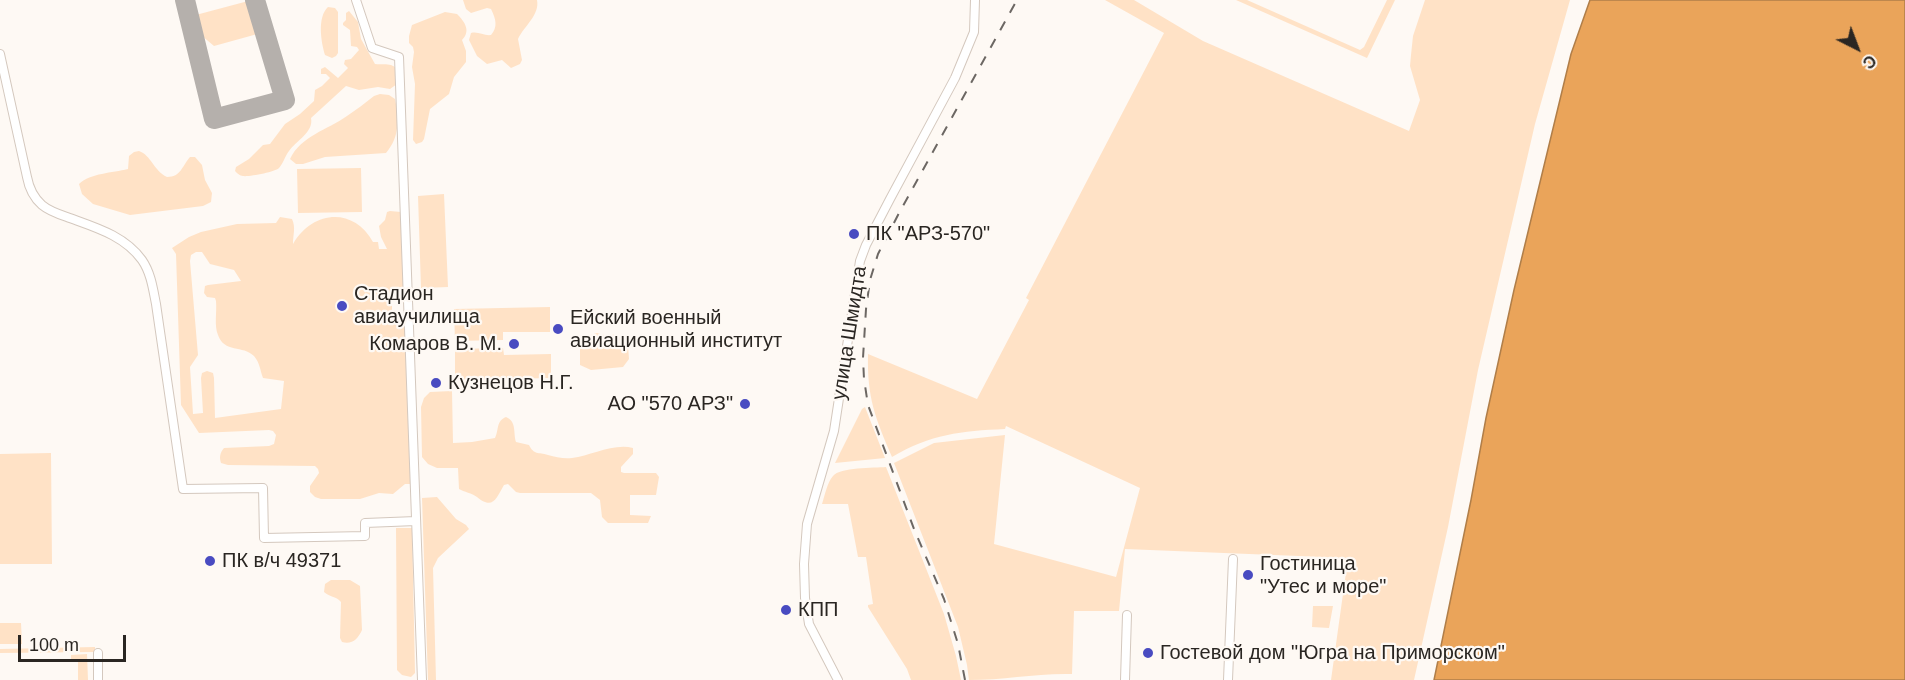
<!DOCTYPE html>
<html>
<head>
<meta charset="utf-8">
<style>
	body { margin:0 }
	#map { position:relative; width:1905px; height:680px; overflow:hidden; background:#fef9f4; font-family:Arial,sans-serif }
	canvas { display:block }
	.north { position:absolute; left:1827px; top:18px; width:60px; height:60px; -webkit-text-stroke:4px #fef9f4; paint-order:stroke; rotate:138deg; font-size:16px; font-weight:700; line-height:24px; text-align:center; color:#2a2622 }
	.north::after { content:''; display:block; margin:auto; width:21px; height:27px; background:#2a2622; clip-path:polygon(50% 0,100% 100%,50% 72%,0 100%) }
	.scale { position:absolute; left:18px; top:635px; width:108px; height:27px; box-sizing:border-box; border:3px solid #2a2622; border-top:0; padding-left:8px; font-size:18px; line-height:21px; white-space:nowrap; color:#2a2622; -webkit-text-stroke:4px #fef9f4; paint-order:stroke }
</style>
</head>
<body>
<div id="map">
<canvas width="1905" height="680"></canvas>
<div class="north">С</div>
<div class="scale">100 m</div>
</div>
<script>
const ctx = document.querySelector('canvas').getContext('2d');
ctx.lineJoin = 'round';
function paint(path, color) {
  ctx.fillStyle = color;
  ctx.fill(path, 'evenodd');
}
function stroke(path, color, width, dash) {
  ctx.strokeStyle = color;
  ctx.lineWidth = width;
  ctx.lineCap = dash ? 'butt' : 'round';
  ctx.setLineDash(dash || []);
  ctx.stroke(path);
}
function drawText(font, color, halo, rows, align = 'center') {
  ctx.font = font + ' Arial,sans-serif';
  ctx.lineWidth = 4.5;
  ctx.setLineDash([]);
  ctx.textBaseline = 'middle';
  ctx.strokeStyle = halo;
  ctx.fillStyle = color;
  for (const [text, x, y, turn = 0] of rows) {
    ctx.save();
    ctx.translate(x, y);
    ctx.rotate((+turn || 0) * Math.PI / 180);
    ctx.textAlign = isNaN(turn) ? turn : align;
    if (halo) ctx.strokeText(text, 0, 0);
    ctx.fillText(text, 0, 0);
    ctx.restore();
  }
}
const green = new Path2D(`
	M252,0L261,33L214,46L195,30L192,16Z
	M463,0H537C540,15 524,26 518,39L522,60L520,64L511,68L502,60L487,64L477,56L469,40L471,33C478,31 484,36 491,35C498,27 496,19 491,9L487,8L471,13L466,9Z
	M1105,0H1134L1203,41L1409,131L1420,100L1410,66L1411,55L1413,36L1425,0H1570L1535,124L1478,370L1448,527L1414,680H1331L1348,558L1125,549L1119,611H1074L1072,674C1037,673 1004,680 969,680L967,665L958,627L894,463L934,443L1005,435L994,544L1116,577L1140,488L1006,426L1005,429C961,431 931,434 892,457C875,417 867,398 868,354L977,399L1029,300L1026,298L1164,33Z
	M1236,0H1247L1360,50L1364,47L1387,0H1395L1367,58Z
	M328,7L335,8L338,12V53L336,56L332,58L325,55C321,42 317,17 328,7Z
	M349,11L358,22L361,39L375,64C383,65 391,62 397,69V84L390,89L378,87L359,90L346,86L311,118C314,132 296,141 289,151C285,156 283,164 279,168C275,172 249,177 243,176C240,176 237,173 235,171L236,167L249,159L263,145L270,144L285,124L300,114L314,101L315,90L322,86L330,78L326,74H321V69L325,67L338,78L348,68L344,64L345,60L351,59L359,50L357,47L351,46L350,30L343,25V23L346,20V13Z
	M445,12L457,14C465,22 471,31 462,40L466,51V62L454,77L449,94L430,109L424,139L422,142L416,144L413,140L415,84L412,67L414,52L413,47L409,43V36L412,25Z
	M380,94L389,95L395,99C399,118 400,137 386,153L325,157L303,164H296L290,159C301,136 327,130 347,116C356,110 365,103 374,96Z
	M139,151C151,155 154,171 167,177C181,177 182,166 190,157H195L202,165L205,180L212,193L211,202L203,206L130,215L93,204L82,194L79,184C91,173 112,173 128,169L129,156L134,152Z
	M361,168L362,212L298,213L297,169Z
	M444,194L448,287L421,288L418,196Z
	M390,211L401,212L404,297H392V315H390V323L405,324L411,484H405L393,494L379,493L360,499H321L315,497L310,492V486L319,473L318,469L315,466L228,465L221,463C219,457 220,453 224,448L269,446L274,444L276,435L273,431L269,430L199,433L181,405L176,254L172,248L189,237L201,232L237,224L276,223L280,217L292,219C296,228 293,234 293,244C312,211 353,206 373,242H378L379,249H387L381,237L379,226L385,220L387,212ZM196,252H202L210,264L234,270L241,281L208,285L205,286L204,293L207,297L215,298L216,301C217,313 214,325 218,335C224,353 243,345 254,356C260,363 260,370 263,378L284,381L281,409L215,418L214,378L213,373L207,371L202,373L201,378L203,413L193,414L190,367L198,355L190,261L191,255Z
	M550,307V332H503V340L455,341L454,309Z
	M597,333L608,336L616,334L628,345L629,359L623,367L591,370L580,365V342L587,336Z
	M503,348L504,355L551,354V378L455,380V349Z
	M452,391L453,443L472,442L495,438C499,430 496,421 506,417C517,422 513,432 516,442L529,445C534,455 538,452 548,455C556,457 563,459 572,458C591,456 613,443 633,448V454L621,467V472L624,473H656L659,477L656,495H630V515L651,516L648,523H608L602,517L600,500L591,493H520L516,492L508,484L504,485C496,499 493,510 477,497C472,493 464,492 459,489L458,468H437L428,464L422,457L421,407L424,398L430,392Z
	M865,407L885,458L835,463L862,409Z
	M51,453L52,564H0V454Z
	M886,467L944,614L956,656L961,680H911L907,669L868,607V605L873,604L866,557H858L848,504H822C825,495 827,483 833,476C840,467 874,468 886,467Z
	M437,497L456,519L466,525L469,529L438,558L433,568L436,680H428L422,498Z
	M396,528H412L415,673L411,677L402,675L397,670Z
	M331,580H350L360,586L362,630C358,639 352,645 342,642L340,638L341,602C336,596 329,597 324,592L325,584Z
	M1313,606H1333L1329,628L1312,627Z
	M0,623H21L22,644H0Z
	M95,647V652L0,653V649Z
	M87,654L88,680H78V661H71V655Z`);
const water = new Path2D(`
	M1590,0H1905V680H1434L1471,500L1486,418L1514,290L1571,54Z`);
const taxiway = new Path2D(`
	M185,0L214,119L285,100L255,0`);
const minor = new Path2D(`
	M356,0L372,48L399,57L422,680
	M0,54L27,177C29,188 33,197 42,205C49,211 58,214 67,217C94,227 124,235 142,260C151,273 153,289 156,304L183,489L263,488L264,538L365,536V523L416,521
	M98,653V680
	M838,680L809,624L805,598L804,564L807,524L834,431L860,261L866,245L890,199L955,78L974,32L975,0
	M1125,680L1127,615
	M1228,680L1233,559`);
const rail = new Path2D(`
	M965,680L958,644L944,599L914,529L868,405L864,379L863,358L866,309L870,280L878,254L898,215L1017,0`);
const markers = [
	[854,234,6,"#494bc1"],
	[342,306,6,"#494bc1"],
	[558,329,6,"#494bc1"],
	[514,344,6,"#494bc1"],
	[436,383,6,"#494bc1"],
	[745,404,6,"#494bc1"],
	[210,561,6,"#494bc1"],
	[1248,575,6,"#494bc1"],
	[786,610,6,"#494bc1"],
	[1148,653,6,"#494bc1"]
];
const poiNames = [
	["ПК \"АРЗ-570\"",866,234],
	["Стадион",354,294],
	["авиаучилища",354,317],
	["Ейский военный",570,318],
	["авиационный институт",570,341],
	["Комаров В. М.",502,344,"right"],
	["Кузнецов Н.Г.",448,383],
	["АО \"570 АРЗ\"",733,404,"right"],
	["ПК в/ч 49371",222,561],
	["Гостиница",1260,564],
	["\"Утес и море\"",1260,587],
	["КПП",798,610],
	["Гостевой дом \"Югра на Приморском\"",1160,653]
];
const streetNames = [
	["улица Шмидта",850,333,-81]
];
paint(green, '#ffe2c6');
paint(water, '#eaa45a');
stroke(water, '#b07e49', 1.5);
stroke(taxiway, '#b5b0ac', 20);
stroke(minor, '#d4c8be', 10);
stroke(minor, '#fff', 8);
stroke(rail, '#6c6763', 2, [10, 10]);
for (const [x, y, r, color] of markers) {
  const dot = new Path2D();
  dot.arc(x, y, r, 0, 2 * Math.PI);
  ctx.fillStyle = color;
  ctx.fill(dot);
  stroke(dot, '#fef9f4', 2);
}
drawText('20px', '#2a2622', '#fef9f4', poiNames, 'left');
drawText('20px', '#2a2622', '#fef9f4', streetNames);
</script>
</body>
</html>
